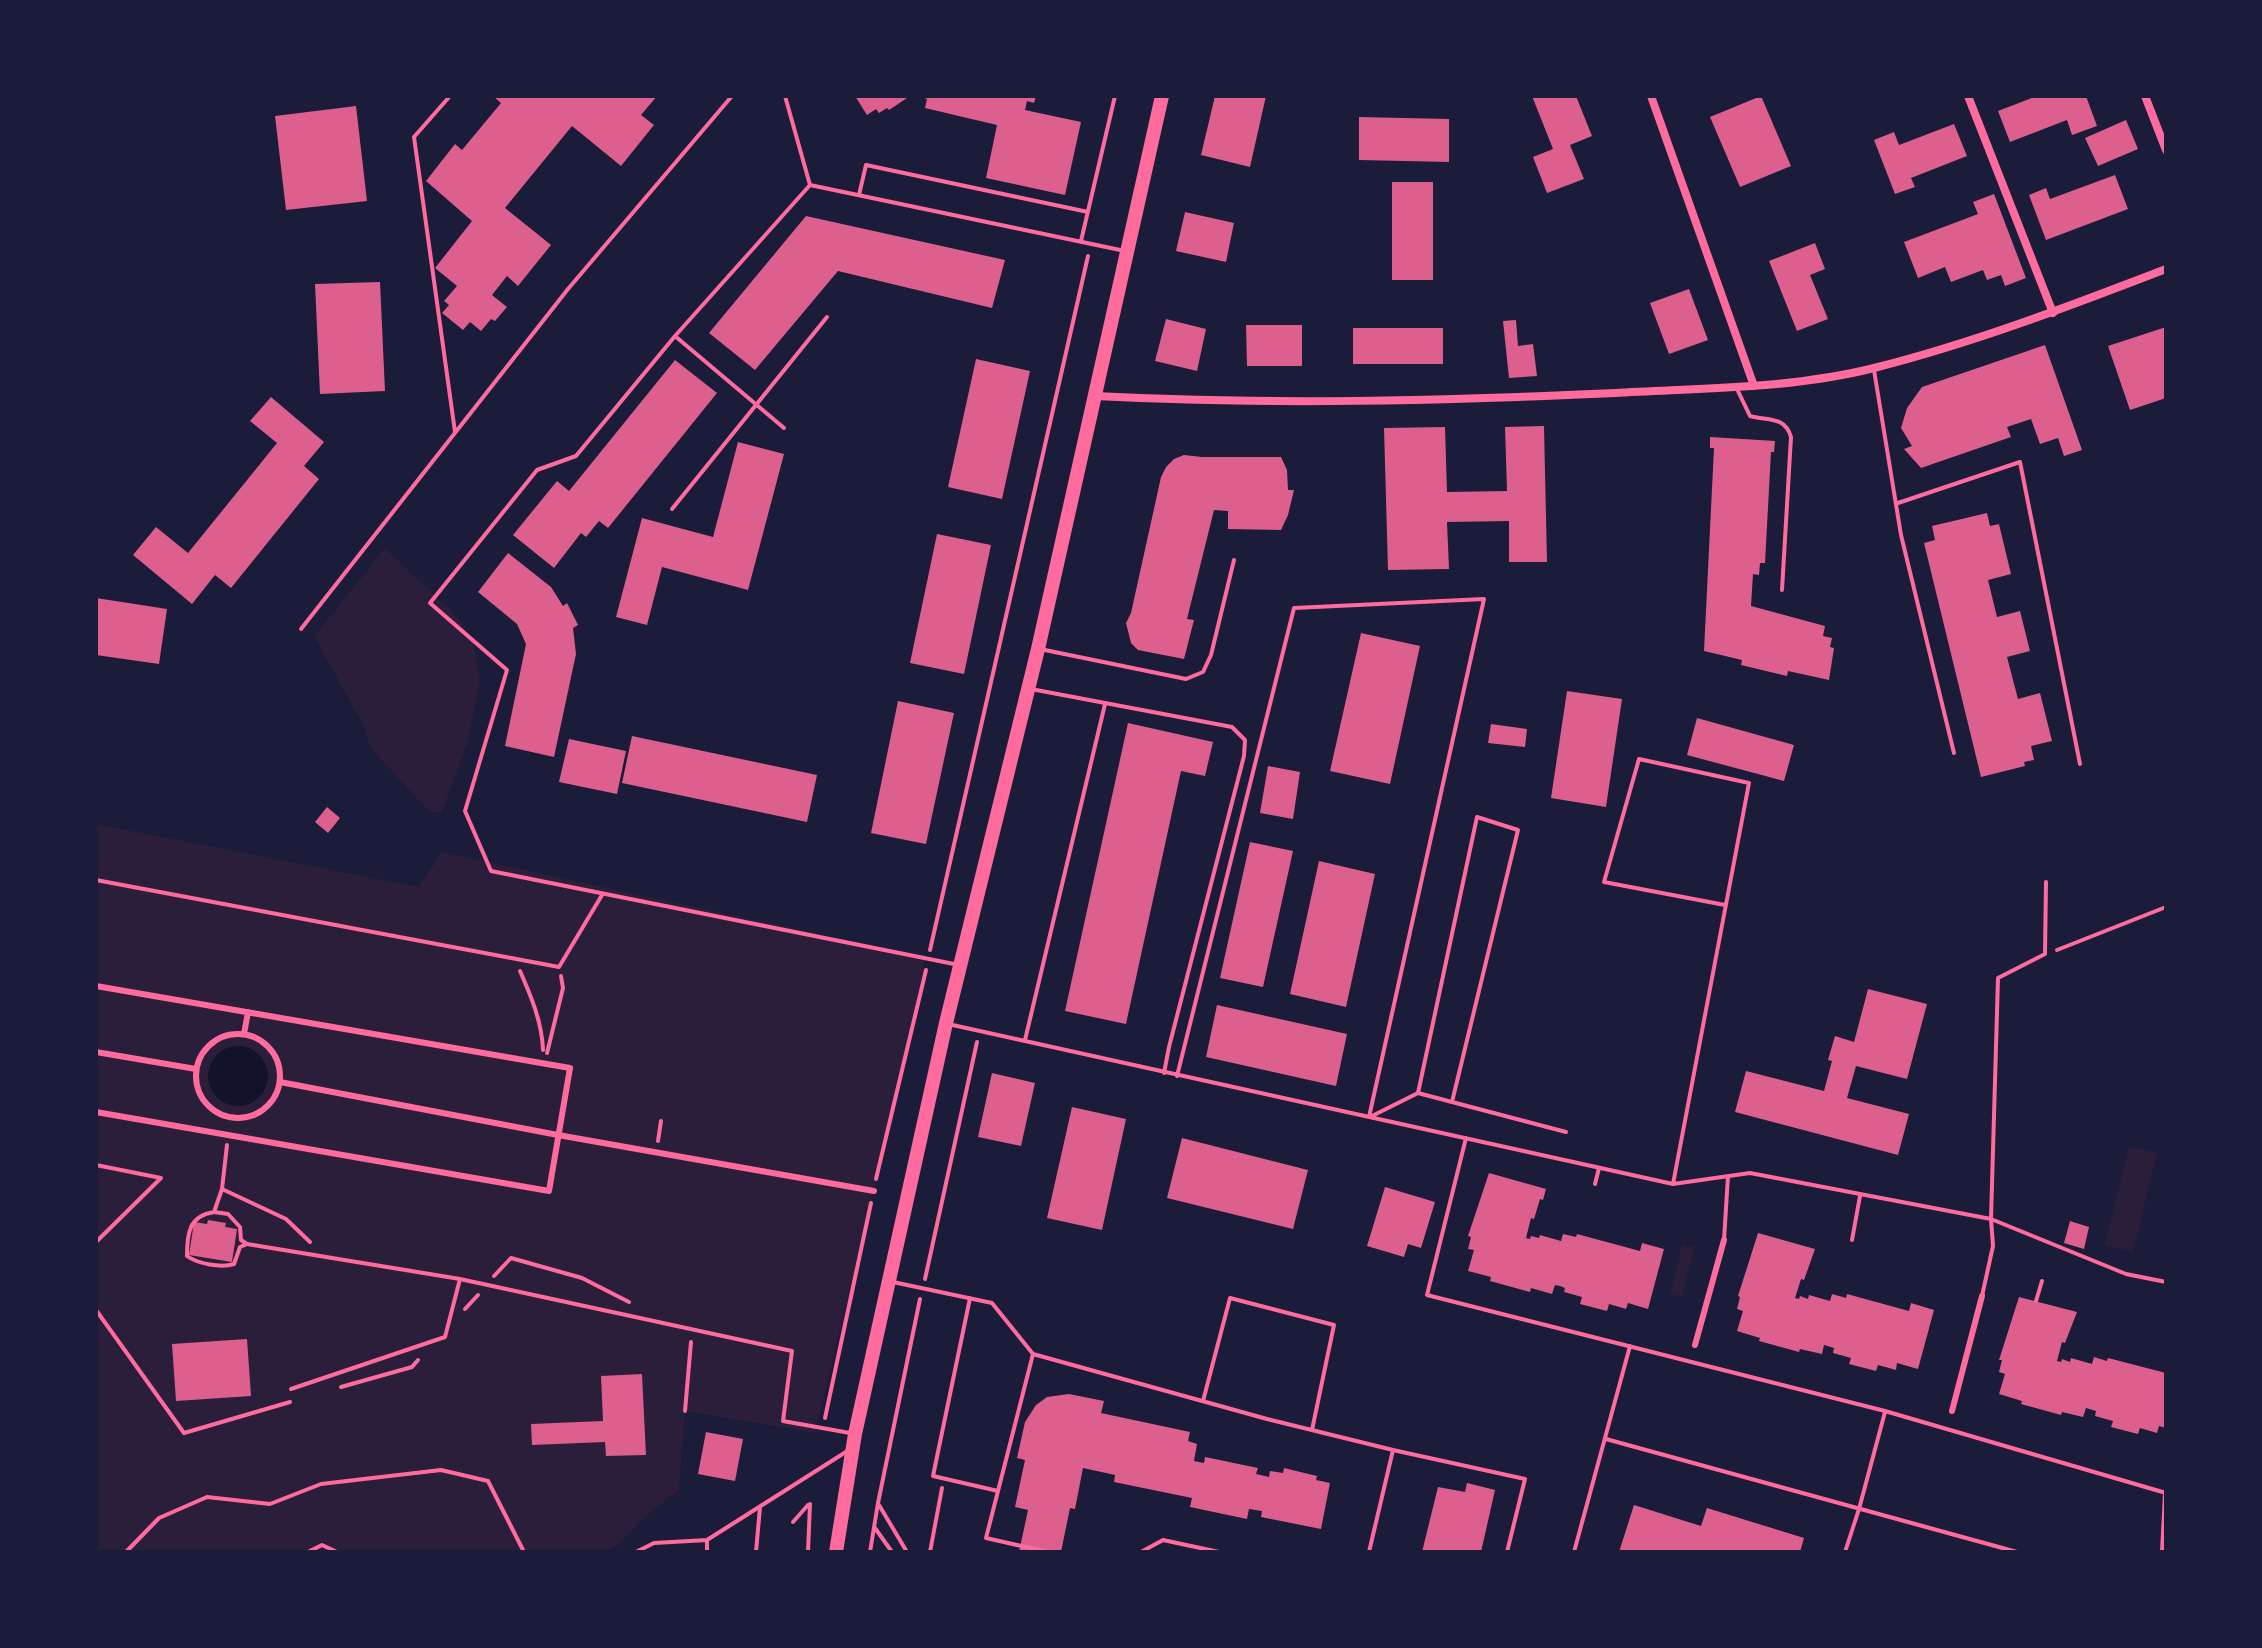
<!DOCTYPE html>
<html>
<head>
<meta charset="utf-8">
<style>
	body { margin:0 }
	#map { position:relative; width:2262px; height:1648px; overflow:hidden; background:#1b1b3a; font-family:"Sofia Sans Condensed",sans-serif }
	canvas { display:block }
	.frame { position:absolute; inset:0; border:98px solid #1b1b3a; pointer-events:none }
</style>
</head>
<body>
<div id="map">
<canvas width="2262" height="1648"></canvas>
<div class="frame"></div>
</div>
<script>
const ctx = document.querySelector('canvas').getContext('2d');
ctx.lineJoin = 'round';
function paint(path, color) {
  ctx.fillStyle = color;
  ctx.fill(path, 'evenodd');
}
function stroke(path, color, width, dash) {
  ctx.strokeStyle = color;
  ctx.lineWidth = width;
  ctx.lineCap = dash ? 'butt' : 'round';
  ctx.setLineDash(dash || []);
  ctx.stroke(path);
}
const green = new Path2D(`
	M385,548L454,613L474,644L480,681L468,741L442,812L430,813L371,748L362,723L314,636Z
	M96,824L419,887L442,852L926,957L874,1191L815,1433L685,1411L679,1490L640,1521L616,1547L605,1552H96Z
	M2129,1146L2157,1153L2133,1252L2105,1245Z
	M1682,1245L1694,1247L1682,1297L1670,1294Z`);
const water = new Path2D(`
	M208 1076a30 30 0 1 1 60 0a30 30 0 1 1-60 0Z`);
const building = new Path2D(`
	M493,96H657L641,115L654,125L621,166L572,126L505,208L551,245L518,286L507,276L492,295L507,307L495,321L491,319L481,331L470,322L463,330L442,313L449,305L444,301L457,286L435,268L472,221L426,181L455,144L462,150L501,103Z
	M855,96H910L889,110L887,108L879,113L876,109L867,115Z
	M918,96H1036L1034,103L1027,101L1025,110L1081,122L1065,195L986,178L997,125L925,108L927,99Z
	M1215,96H1266L1250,167L1201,155Z
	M1532,96H1576L1592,136L1570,145L1584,179L1547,193L1533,157L1553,149Z
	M1761,96L1791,166L1740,187L1710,117Z
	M2037,96H2086L2097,126L2072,135L2067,120L2010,142L1998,111Z
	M356,106L367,201L286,210L275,116Z
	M1359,117L1449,119V162L1359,160Z
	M2126,120L2138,149L2098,166L2085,138Z
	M1954,124L1967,156L1911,178L1915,187L1895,194L1874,140L1894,132L1899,145Z
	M2115,175L2128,209L2046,240L2029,195L2046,188L2050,199Z
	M1392,182H1433V280H1392Z
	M1994,194L2026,278L2005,286L2001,275L1987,280L1983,270L1951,282L1945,267L1918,278L1904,242L1978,214L1973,202Z
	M1185,212L1234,223L1226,262L1176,251Z
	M806,216L1005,260L992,308L838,271L755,370L709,333Z
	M1815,243L1825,269L1810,275L1828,319L1797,331L1769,261Z
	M380,282L385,391L320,394L315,284Z
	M1689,289L1708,340L1669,354L1650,303Z
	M1166,319L1206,329L1197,371L1155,361Z
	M1516,320L1518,346L1533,344L1537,376L1509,378L1503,321Z
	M1246,325H1302V366H1247Z
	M2166,327V398L2130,410L2108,346Z
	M1353,328H1443V364H1353Z
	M2045,345L2082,450L2064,456L2058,438L2040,444L2031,419L2007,427L2011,437L1921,468L1904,449L1912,446L1901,428L1907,408L1922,387Z
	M976,359L1030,371L1002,499L948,487Z
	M675,360L717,393L608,528L599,521L586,537L581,533L554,568L513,535L557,481L569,491Z
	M271,397L324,442L304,466L319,479L231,588L215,575L192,604L133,555L156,527L188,553L277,443L250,421Z
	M1544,426L1547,562H1509V521L1447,522L1449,569L1388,570L1384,428L1445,427L1447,492L1507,491L1505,427Z
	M1710,437L1775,441L1774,452H1771L1765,563H1760L1759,575L1753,574L1751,606L1825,626L1823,636L1832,638L1830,647L1834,648L1829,680L1788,671L1787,676L1741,665L1742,660L1704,651L1714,448H1710Z
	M738,442L784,454L748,590L662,567L647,625L616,617L642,518L713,537Z
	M1184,455L1202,457H1281L1287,470L1288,490H1294L1288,515L1281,530L1228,529V511L1214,510L1187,619L1194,620L1184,659L1138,650L1131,643L1126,623L1131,613L1161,477L1166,467L1174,459Z
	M1987,513L1990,526L1999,524L2011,574L1988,580L1997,617L2020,611L2030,651L2007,657L2018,699L2040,693L2052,741L2031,746L2034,760L2024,762L2025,766L1981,777L1924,543L1935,540L1932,526Z
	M937,534L991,545L964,674L910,663Z
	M508,553L551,587L563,606L567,603L578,625L573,628L576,654L554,757L505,746L526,644L517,624L478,592Z
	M96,598L167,609L159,664L96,655Z
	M1361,633L1420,646L1390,784L1330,771Z
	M1567,691L1622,699L1606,807L1551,798Z
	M898,701L954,713L926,844L871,833Z
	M1697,718L1794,745L1784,781L1687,755Z
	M1128,723L1213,742L1205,776L1181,771L1126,1024L1065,1011Z
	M1491,724L1527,729L1525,747L1488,743Z
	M632,736L817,775L807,822L622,783Z
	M569,739L626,751L617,794L559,782Z
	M1268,766L1300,772L1293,819L1260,813Z
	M327,807L340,818L328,833L315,822Z
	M1250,842L1293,851L1263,987L1220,978Z
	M1319,861L1375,874L1346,1007L1290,994Z
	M1868,989L1927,1004L1907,1079L1856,1066L1847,1098L1909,1114L1898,1155L1735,1112L1746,1071L1824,1091L1832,1061L1828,1060L1835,1036L1854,1042Z
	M1217,1005L1347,1034L1336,1086L1206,1057Z
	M992,1073L1035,1083L1021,1146L978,1137Z
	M1072,1107L1126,1119L1102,1230L1047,1218Z
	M1182,1138L1308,1170L1293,1229L1167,1198Z
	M1489,1173L1546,1189L1543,1200L1540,1199L1534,1219L1531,1218L1526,1238L1530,1239L1531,1236L1539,1238L1540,1235L1561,1241L1563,1234L1576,1237L1577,1234L1640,1251L1642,1243L1664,1249L1648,1309L1628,1303L1626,1309L1609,1304L1607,1311L1580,1304L1582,1297L1564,1292L1565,1288L1560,1286L1555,1285L1552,1294L1531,1288L1530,1292L1490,1281L1491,1277L1468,1271L1474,1250L1468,1249L1471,1237L1468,1236Z
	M1385,1187L1435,1202L1421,1248L1408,1244L1404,1257L1367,1246Z
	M208,1220L226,1223L225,1227L237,1229L232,1262L189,1255L194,1222L207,1224Z
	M2070,1221L2089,1227L2084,1249L2064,1243Z
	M1758,1233L1815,1249L1804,1280L1801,1279L1795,1298L1799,1299L1800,1296L1808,1299L1809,1295L1830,1301L1832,1294L1846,1298L1847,1294L1909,1311L1911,1303L1934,1310L1918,1369L1897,1363L1896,1370L1878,1365L1876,1371L1849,1364L1851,1358L1833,1353L1834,1348L1824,1345L1822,1354L1800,1349L1799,1352L1759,1341L1760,1338L1737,1331L1743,1311L1737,1309L1740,1297L1738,1296Z
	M2019,1297L2077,1312L2065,1343L2062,1342L2057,1361L2061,1362L2062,1359L2070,1362L2071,1358L2092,1364L2094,1357L2107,1361L2108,1358L2166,1373V1428L2159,1426L2157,1433L2140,1428L2138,1434L2111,1427L2113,1421L2095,1416L2096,1411L2086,1408L2083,1417L2062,1412L2061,1415L2021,1404L2022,1401L1999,1394L2005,1374L1999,1372L2002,1360H1999Z
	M247,1339L251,1396L176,1401L172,1344Z
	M642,1374L646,1455L606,1456L605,1442L532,1445L531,1424L603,1421L601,1376Z
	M1069,1394L1104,1401L1101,1413L1190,1432L1188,1441L1197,1444L1194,1461L1204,1463L1205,1457L1258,1468L1256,1474L1269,1477L1270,1471L1283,1473L1284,1468L1317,1476L1316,1480L1330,1483L1321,1529L1261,1517L1262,1511L1249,1509L1247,1519L1190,1507L1192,1498L1114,1482L1115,1475L1083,1468L1075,1509L1070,1508L1061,1552H1019L1028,1510L1015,1507L1025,1460L1017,1458L1025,1422L1036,1405L1047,1397Z
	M706,1432L743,1439L735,1481L698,1474Z
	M1467,1483L1495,1490L1481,1552H1422L1438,1487L1465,1492Z
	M1634,1505L1701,1526L1707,1508L1804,1538L1800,1552H1619Z`);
const path = new Path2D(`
	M930,950L1088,256
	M2057,950L2166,907
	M520,971C531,996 542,1022 543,1050
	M547,1053L563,988L561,976
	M658,1141L661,1121
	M227,1145L222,1189L286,1219L310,1242
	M96,1165L161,1178
	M876,1179L926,970
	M214,1212L228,1214L240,1227L241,1240L247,1244L240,1247L234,1264C221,1268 198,1264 187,1256C187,1233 189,1216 214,1212Z
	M214,1212L222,1189
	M96,1242L161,1178
	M494,1276L511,1258L582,1278L629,1302
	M925,1279L977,1042
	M2036,1301L2042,1281
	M465,1309L478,1295
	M96,1310L184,1433L290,1402
	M341,1387L412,1367L418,1360
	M685,1411L691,1342
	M825,1418L871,1203
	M879,1505L907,1552
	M793,1522L808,1505
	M875,1528L892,1552
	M126,1552L159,1518L207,1497L270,1504L321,1484L441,1470L488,1481L524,1552
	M308,1552L322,1545L337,1552
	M808,1552L810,1504
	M870,1552L878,1503L920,1299
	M930,1552L942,1488`);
const service = new Path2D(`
	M450,96L414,137L455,432
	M785,96L810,185
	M810,185L675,336L576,456L537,470L430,603L507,670L465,811L491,871L959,965
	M810,185L1125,251
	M859,195L866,165L1088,212
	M1081,241L1115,96
	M675,336L784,428
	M1874,370L1901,535L1954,753
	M1737,389L1750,416C1768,421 1785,416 1791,437L1782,590
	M1898,503L2020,462L2080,764
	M672,509L827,317
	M301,629L568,289L732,96
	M1040,649L1186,679L1203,672L1211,655L1234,560
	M1031,689L1232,727L1245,740L1244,756L1169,1047L1164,1073
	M96,880L559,967L602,895
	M948,1024L1673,1184L1750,1173L1991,1219L2126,1274L2166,1282
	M1025,1040L1105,704
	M1177,1076L1294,608L1484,599L1369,1117
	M1452,1102L1418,1093L1477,817L1518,830L1452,1102L1566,1132
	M1372,1116L1418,1093
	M1466,1138L1427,1295L1885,1411L2166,1493
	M1595,1184L1599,1168
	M1673,1184L1749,783L1639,759L1604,882L1725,905
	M1724,1240L1728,1176
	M1852,1240L1860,1196
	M247,1244L460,1279L792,1351L783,1421L850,1433
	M893,1282L992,1303L1033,1354L1267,1419L1393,1450L1525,1479L1507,1552
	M1982,1296L1993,1246L1991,1219L1998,978L2045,954L2046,882
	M970,1298L933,1476L998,1491
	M1033,1354L986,1538L1048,1552
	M291,1389L445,1337L460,1279
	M1203,1401L1230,1298L1334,1325L1312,1430
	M1606,1439L2017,1552
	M636,1552L654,1543L707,1540L849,1450
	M707,1552V1540
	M756,1552L760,1507
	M1141,1552L1163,1540L1219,1552
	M1369,1552L1393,1450
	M1574,1552L1630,1346
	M1845,1552L1859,1509L1885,1412
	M2162,1552L2165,1493`);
const pedestrian = new Path2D(`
	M96,986L570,1068L549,1191L96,1112
	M244,1034L248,1012
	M196 1076a42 42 0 1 1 84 0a42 42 0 1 1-84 0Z
	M96,1052L196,1069
	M280,1082L558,1135L874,1191
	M1695,1345L1724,1240
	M1952,1411L1982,1296`);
const minor = new Path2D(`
	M1651,96L1754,386
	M1968,96L2053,313
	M2145,96L2166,150
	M1095,396C1268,405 1442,401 1615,393C1700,388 1791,389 1874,368C1973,343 2070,306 2166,269`);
const primary = new Path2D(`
	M836,1552L855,1434L946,1023L1038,649L1162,96`);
paint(green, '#2a1e3b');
paint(water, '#12122b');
paint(building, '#dd5f8e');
stroke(path, '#ff6b9d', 4);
stroke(service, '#ff6b9d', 4);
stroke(pedestrian, '#ff6b9d', 6);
stroke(minor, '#ff6b9d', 8);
stroke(primary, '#ff6b9d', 14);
</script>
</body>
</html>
